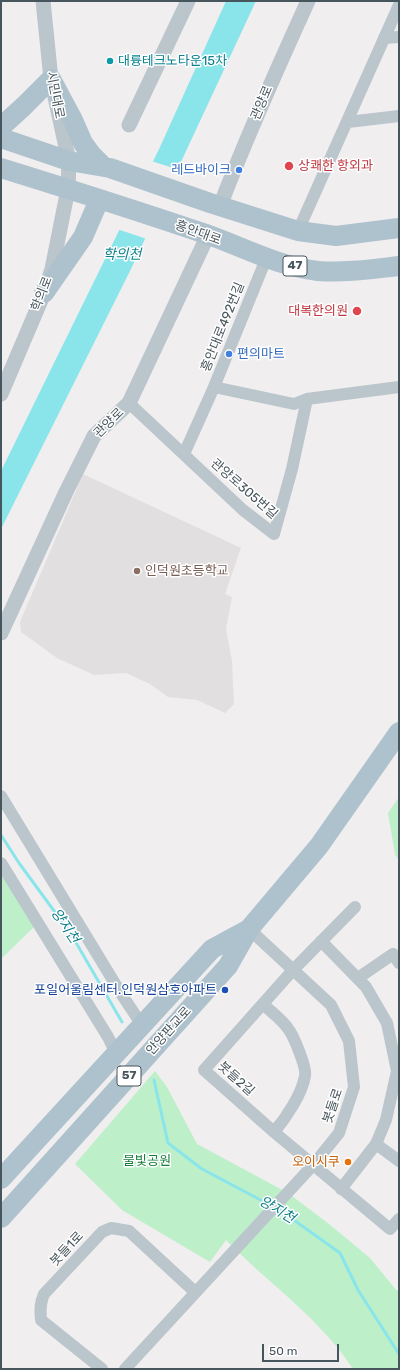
<!DOCTYPE html>
<html>
<head>
<meta charset="utf-8">
<style>
	body { margin:0 }
	#map { position:relative; width:400px; height:1370px; overflow:hidden; background:#f1eeef; font-family:Rubik,sans-serif }
	canvas { display:block }
	.frame { position:absolute; inset:0; border:2px solid #47555c; pointer-events:none }
	.scale { position:absolute; left:262px; top:1344px; width:77px; height:18px; box-sizing:border-box; border:2px solid #47555c; border-top:0; padding-left:5px; font-size:12px; line-height:14px; white-space:nowrap; color:#47555c; -webkit-text-stroke:3px #fff; paint-order:stroke }
</style>
</head>
<body>
<div id="map">
<canvas width="400" height="1370"></canvas>
<div class="frame"></div>
<div class="scale">50 m</div>
</div>
<script>
const ctx = document.querySelector('canvas').getContext('2d');
ctx.lineJoin = 'round';
function paint(path, color) {
  ctx.fillStyle = color;
  ctx.fill(path, 'evenodd');
}
function stroke(path, color, width, dash) {
  ctx.strokeStyle = color;
  ctx.lineWidth = width;
  ctx.lineCap = dash ? 'butt' : 'round';
  ctx.setLineDash(dash || []);
  ctx.stroke(path);
}
function drawText(font, color, halo, rows, align = 'center') {
  ctx.font = font + ' Rubik,"Noto Sans KR",sans-serif';
  ctx.lineWidth = 3;
  ctx.setLineDash([]);
  ctx.textBaseline = 'middle';
  ctx.strokeStyle = halo;
  ctx.fillStyle = color;
  for (const [text, x, y, turn = 0] of rows) {
    ctx.save();
    ctx.translate(x, y);
    ctx.rotate((+turn || 0) * Math.PI / 180);
    ctx.textAlign = isNaN(turn) ? turn : align;
    if (halo) ctx.strokeText(text, 0, 0);
    ctx.fillText(text, 0, 0);
    ctx.restore();
  }
}
const education = new Path2D(`
	M83,474L241,548L225,594L232,597L226,629L232,661L234,704L225,713L197,700L168,697L150,684L126,673L94,675L57,658L21,632L20,622Z`);
const green = new Path2D(`
	M399,797V861L395,854L388,813Z
	M1,865L38,923L1,959Z
	M155,1071L167,1087L197,1144L288,1193L329,1224L370,1258L397,1291L399,1289V1369H353C320,1318 268,1283 226,1240L210,1262L122,1210L75,1164Z`);
const water = new Path2D(`
	M226,1H256L131,269L1,529V471L160,147Z`);
const pier = new Path2D(`
	M151,161L180,170L147,239L117,229Z`);
const stream = new Path2D(`
	M1,835L19,863L71,934L122,1022
	M154,1080L168,1143L202,1169L272,1206
	M277,1208L340,1253L358,1290L399,1354`);
const minor = new Path2D(`
	M384,38L399,37
	M348,122L399,116
	M298,231L399,5
	M266,259L214,387L294,404L307,399L399,387
	M129,403L243,510L274,534L292,469L307,399
	M184,454L214,387
	M1,796L122,995L142,1025
	M1,863L108,1037L116,1053
	M355,907L293,970L204,1070L274,1132L390,1229L399,1219
	M321,941L366,987L387,1023L397,1071L386,1120L376,1144L341,1189
	M358,978L393,954L399,963
	M263,1004C271,1012 283,1020 289,1030C294,1037 307,1068 305,1076C302,1094 286,1118 274,1132
	M376,1144L399,1161
	M102,1369L41,1320C40,1310 40,1303 44,1294L102,1232L111,1228L129,1231L195,1292
	M125,1369L314,1164L339,1133L354,1087L349,1041L331,1005L249,929`);
const tertiary = new Path2D(`
	M129,125L188,1
	M220,206C247,136 277,69 308,1
	M1,394L44,293L52,269L68,189L69,161L51,79L43,1
	M1,633L66,492L94,436L129,403L208,235`);
const primary = new Path2D(`
	M1,127L24,106L51,79L73,120L83,143L91,154L104,167
	M1,138L69,161L110,168L210,203L298,231L336,236L399,228
	M1,168C69,189 138,211 206,234C243,247 277,266 318,271C345,273 372,269 399,266
	M44,293L83,237L99,200
	M1,1179L212,949L249,929
	M1,1218L228,966L249,929L319,846L399,732`);
const markers = [
	[110,61,4,"#0f9aa8"],
	[289,166,5,"#e0444e"],
	[239,170,4,"#3f7fe0"],
	[357,311,5,"#e0444e"],
	[229,354,4,"#3f7fe0"],
	[137,571,4,"#8d6e63"],
	[225,990,4,"#1a4fb4"],
	[348,1162,4,"#e8710a"]
];
const shields = [
	[295,266,24],
	[129,1076,24]
];
const shieldNames = [
	["47",295,266],
	["57",129,1076]
];
const cultureNames = [
	["대륭테크노타운15차",118,61]
];
const streetNames = [
	["시민대로",55,95,79],
	["관양로",262,103,-67],
	["흥안대로",198,233,20],
	["학의로",42,294,-69],
	["흥안대로492번길",223,327,-68],
	["관양로",109,423,-45],
	["관양로305번길",244,489,41],
	["안양판교로",169,1031,-48],
	["봇들2길",236,1079,42],
	["봇들로",333,1106,-71],
	["봇들1로",67,1249,-47]
];
const healthNames = [
	["상쾌한 항외과",298,166],
	["대복한의원",348,311,"right"]
];
const shopNames = [
	["레드바이크",231,170],
	["편의마트",237,354,"left"]
];
const educationNames = [
	["인덕원초등학교",145,571]
];
const transitNames = [
	["포일어울림센터.인덕원삼호아파트",217,990]
];
const parkNames = [
	["물빛공원",147,1161]
];
const foodNames = [
	["오이시쿠",340,1162]
];
const waterNames = [
	["학의천",122,255],
	["양지천",65,926,56],
	["양지천",277,1210,31]
];
paint(education, '#e2dfe1');
paint(green, '#bdefc9');
paint(water, '#8ae5eb');
paint(pier, '#f1eeef');
stroke(stream, '#8ae5eb', 3);
stroke(minor, '#bac5cc', 12);
stroke(tertiary, '#bac5cc', 15);
stroke(primary, '#aec2cd', 20);
for (const [x, y, r, color] of markers) {
  const dot = new Path2D();
  dot.arc(x, y, r, 0, 2 * Math.PI);
  ctx.fillStyle = color;
  ctx.fill(dot);
  stroke(dot, '#fff', 1.5);
}
for (const [x, y, w] of shields) {
  const box = new Path2D();
  box.roundRect(x - w / 2, y - 10, w, 20, 3);
  ctx.fillStyle = '#fff';
  ctx.fill(box);
  stroke(box, '#47555c', 1);
}
drawText('bold 12px', '#47555c', null, shieldNames);
drawText('13px', '#0d838f', '#fff', cultureNames, 'left');
drawText('13px', '#47555c', '#fff', streetNames);
drawText('13px', '#be3a42', '#fff', healthNames, 'left');
drawText('13px', '#366cbe', '#fff', shopNames, 'right');
drawText('13px', '#785e54', '#fff', educationNames, 'left');
drawText('13px', '#164399', '#fff', transitNames, 'right');
drawText('13px', '#177d3c', '#fff', parkNames);
drawText('13px', '#c56008', '#fff', foodNames, 'right');
drawText('italic 14px', '#0e828b', '#fff', waterNames);
</script>
</body>
</html>
